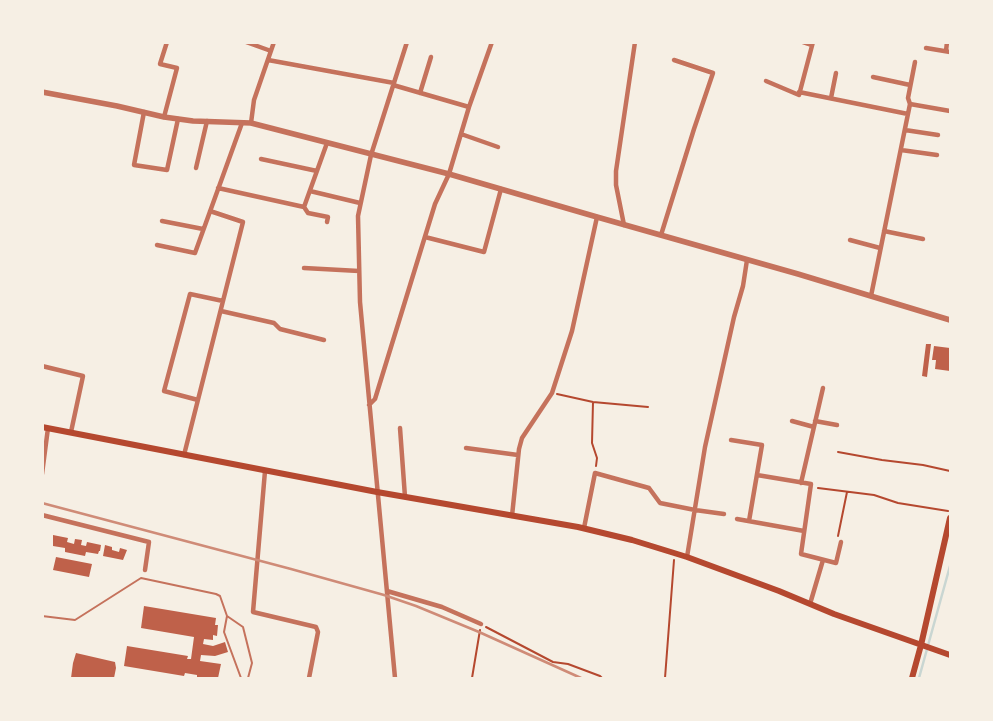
<!DOCTYPE html>
<html>
<head>
<meta charset="utf-8">
<style>
	body { margin:0 }
	#map { position:relative; width:993px; height:721px; overflow:hidden; background:#f6efe4; font-family:"PT Sans",sans-serif }
	canvas { display:block }
	.frame { position:absolute; inset:0; border:44px solid #f6efe4; pointer-events:none }
</style>
</head>
<body>
<div id="map">
<canvas width="993" height="721"></canvas>
<div class="frame"></div>
</div>
<script>
const ctx = document.querySelector('canvas').getContext('2d');
ctx.lineJoin = 'round';
function stroke(path, color, width, dash) {
  ctx.strokeStyle = color;
  ctx.lineWidth = width;
  ctx.lineCap = dash ? 'butt' : 'round';
  ctx.setLineDash(dash || []);
  ctx.stroke(path);
}
function paint(path, color) {
  ctx.fillStyle = color;
  ctx.fill(path, 'evenodd');
}
const stream = new Path2D(`
	M919,678L950,566`);
const building = new Path2D(`
	M926,344H931L927,377L922,376Z
	M934,346L950,348V371L935,369L936,360H932Z
	M53,535L68,538L67,542L74,544L75,539L82,540L81,545L86,546L87,542L101,545L100,551H99L98,554L86,552L85,556L65,552V548L53,546Z
	M105,545L112,547V550L119,552L120,548L127,550L123,560L103,556Z
	M56,557L92,564L89,577L53,570Z
	M144,606L216,618L215,625H218L217,636L213,635V640L204,639L203,644L213,646L225,642L228,652L215,656L201,655L200,661L221,664L218,678H197V675L185,673L184,676L124,666L127,646L188,656L187,659H191L194,637L141,628Z
	M76,653L115,662L116,668L114,678H71L73,663Z`);
const path = new Path2D(`
	M557,394L593,402L648,407
	M593,402L592,443L597,458L596,466
	M838,452L882,460L923,465L950,471
	M818,488L874,495L898,503L948,511
	M838,536L847,492
	M486,627L553,662L568,664L600,676L602,678
	M472,678L480,630
	M665,678L674,560`);
const service = new Path2D(`
	M42,616L75,620L141,578L216,594L220,596L227,616L224,632L241,678
	M227,616L243,627L252,663L248,678`);
const minor = new Path2D(`
	M246,42L271,51
	M803,42L812,45
	M926,48L950,52
	M946,51L947,42
	M268,60L394,83
	M873,77L910,85
	M766,81L799,95L813,42
	M393,85L469,107
	M799,92L908,114
	M420,93L431,57
	M831,98L836,73
	M910,104L908,98L915,62
	M144,112L134,165L167,170L178,119
	M164,117L177,68L160,64L167,42
	M251,123L254,100L274,42
	M905,130L938,135
	M461,134L498,147
	M901,150L937,155
	M261,159L317,171
	M196,168L207,121
	M218,188L304,207L327,143
	M310,191L360,203
	M304,207L308,213L328,217L327,222
	M162,221L203,229
	M624,225L616,185V171L635,42
	M884,231L923,239
	M661,235L694,129L713,73L674,60
	M425,237L484,252L501,189
	M850,240L880,248
	M157,245L195,253L242,123
	M304,268L359,271
	M871,296L910,104L950,111
	M221,311L274,323L280,329L324,340
	M42,366L83,376L71,432
	M198,400L164,391L190,294L223,301
	M369,405L375,399L435,204L449,174L469,107L492,42
	M792,421L814,427
	M815,421L837,425
	M400,428L405,497
	M731,440L762,445L749,521
	M466,448L518,455
	M184,455L243,222L210,211
	M265,471L253,612L316,627L318,632L309,678
	M42,474L48,428
	M757,475L811,484L801,554L836,563L841,542
	M801,483L823,388
	M42,515L149,542L145,570
	M512,516L519,449L522,438L552,393L572,331L597,217
	M737,519L804,531
	M584,528L595,473L649,488L660,503L695,510L724,514
	M687,557L705,447L734,317L743,286L747,260
	M387,591L442,607L481,624
	M810,604L823,560
	M395,678L360,302L358,216L371,155L407,42`);
const tertiary = new Path2D(`
	M42,92L117,106L164,117L193,121L251,123L449,174L597,217L798,274L950,320`);
const secondary = new Path2D(`
	M42,427L377,492L578,527L632,540L687,557L779,591L834,614L950,655
	M912,678L921,645L950,518`);
const rail = new Path2D(`
	M42,503L291,569L384,595L416,606L479,632L581,678`);
stroke(stream, '#c9d6d2', 2.5);
paint(building, '#bf614a');
stroke(path, '#b5482f', 2);
stroke(service, '#c5725c', 2);
stroke(minor, '#c5725c', 4.5);
stroke(tertiary, '#c5725c', 5.5);
stroke(secondary, '#b5482f', 6);
stroke(rail, '#cf8b77', 2.5);
</script>
</body>
</html>
